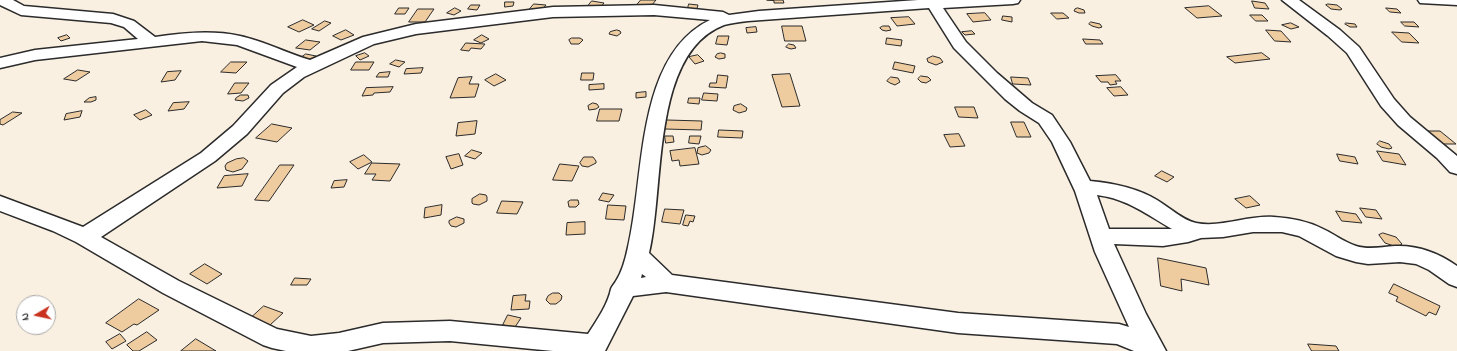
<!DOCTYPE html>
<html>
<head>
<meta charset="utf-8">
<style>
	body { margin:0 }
	#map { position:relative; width:1457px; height:351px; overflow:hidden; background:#faf0e2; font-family:"Indie Flower",sans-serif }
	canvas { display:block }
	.north { position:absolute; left:16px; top:295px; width:40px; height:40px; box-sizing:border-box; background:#fff; border:1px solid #aaa; border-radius:50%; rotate:261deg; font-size:11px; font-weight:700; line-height:16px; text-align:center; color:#2b2b2b }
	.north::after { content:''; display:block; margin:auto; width:14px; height:18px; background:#c8321e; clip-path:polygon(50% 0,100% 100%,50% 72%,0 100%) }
</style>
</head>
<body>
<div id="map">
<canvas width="1457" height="351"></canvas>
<div class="north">N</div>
</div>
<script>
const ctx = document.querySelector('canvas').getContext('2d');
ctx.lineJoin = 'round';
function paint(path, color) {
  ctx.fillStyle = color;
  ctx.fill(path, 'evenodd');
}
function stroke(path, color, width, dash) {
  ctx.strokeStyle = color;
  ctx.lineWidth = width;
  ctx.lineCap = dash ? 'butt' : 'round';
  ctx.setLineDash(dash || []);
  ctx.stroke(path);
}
const building = new Path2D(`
	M641,0H656L651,6H636Z
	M767,0H783L784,3H774V1Z
	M592,1L604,3L600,8L588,6Z
	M1252,1L1265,3L1269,9L1255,8Z
	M505,2H514L513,6L505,7Z
	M534,4L546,5L541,11L529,10Z
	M689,4L698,5L696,12H687Z
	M1328,4L1337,5L1342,9L1340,10L1331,9L1326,5Z
	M471,5H480L477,10L468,9Z
	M1209,6L1222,16L1197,18L1185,8Z
	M399,8H409L405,14H395Z
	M455,8L461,11L454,15L447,13Z
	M1078,8L1084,10L1085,13H1079L1074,11L1075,9Z
	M1386,8L1397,9L1401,13L1390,12Z
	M418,9H434L425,22H409Z
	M985,13L991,20L973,22L967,14Z
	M1051,13H1063L1069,18L1057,19Z
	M1250,15H1262L1268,21H1256Z
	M1003,16L1012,17V22L1002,20Z
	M909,17L915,24L897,26L891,18Z
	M303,20L314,25L299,32L288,27Z
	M325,21L331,23L319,31L312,29Z
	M1091,22L1100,24L1102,27L1099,28L1092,26L1089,24Z
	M1401,22H1414L1419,27L1405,26Z
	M1291,23L1299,27L1291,29L1282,25Z
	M1346,23L1355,24L1357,27H1350L1345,24Z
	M782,26H802L806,41H785Z
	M883,26H889L891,30L886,31L882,30L880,28Z
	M756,27L757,32L747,33L746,28Z
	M346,30L354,35L341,40L333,36Z
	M617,30L620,31L621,33L617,36L609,34L610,32Z
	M1266,30L1281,31L1291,42L1275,41Z
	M972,31L975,34L965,35L962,32Z
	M1392,32L1409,33L1419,43L1402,42Z
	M67,35L70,38L61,41L58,38Z
	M482,35L489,39L481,43L474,40Z
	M718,36H729L727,45L716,44Z
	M572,38H580L583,40L579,44H571L569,40Z
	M887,38L902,40L901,46L886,44Z
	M1083,39L1100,40L1103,44H1086Z
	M306,40L320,42L310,50L296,48Z
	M466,43L485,44L481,49L471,48L469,51L461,50Z
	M789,44L794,45L796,48L791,49L788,48L786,47Z
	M365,53L369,56L360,60L356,56Z
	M721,53L725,54V58L719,59L715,57L717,54Z
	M1262,53L1270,59L1235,63L1227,57Z
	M306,54L316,56L309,61L299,59Z
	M698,55L704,61L695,64L689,57Z
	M933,56L940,58L943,62L936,65L928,62L927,59Z
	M396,60L405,62L399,67L390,64Z
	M231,62H247L236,73L221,72Z
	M356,62H374L369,70H351Z
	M895,62L915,66L913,73L893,69Z
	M423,68L421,73L404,74L406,69Z
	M78,70L90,72L76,81L64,79Z
	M181,71L175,80L161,82L167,72Z
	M390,72L388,77H376L379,73Z
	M582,73H594L593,80H581Z
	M496,74L506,80L494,86L485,80Z
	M790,74L800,106L782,107L772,75Z
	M718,75L728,76L726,88L709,87L710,83H716Z
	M1116,75L1121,81H1115L1117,84L1110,85L1108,82H1101L1096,76Z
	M921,76L928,77L931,80L926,83L921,82L918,79Z
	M472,77L469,84H479L475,97L450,98L458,78Z
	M891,77L898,78L900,82L895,85L890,83L887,81Z
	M1011,77L1028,78L1031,85L1013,84Z
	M235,83H249L241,93L228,94Z
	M604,84V89L589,90V85Z
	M393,87L390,92L374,93L373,95L362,96L366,88Z
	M1121,87L1128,95L1114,96L1107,88Z
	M646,92V97L636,98V93Z
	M704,93L718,94L717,101L702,100Z
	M241,95H248L249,98L243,101L235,100L236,98Z
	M96,97V100L91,102H84L89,98Z
	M689,98H700L699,104L688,103Z
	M189,102L184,109L168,111L173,103Z
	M593,103L597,104L599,107L596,109L589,110L588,106Z
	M741,104L747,108L746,111L739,113L733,110L734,106Z
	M955,107H974L978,118L959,117Z
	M600,109H622L619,121H597Z
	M146,110L152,115L140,120L134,115Z
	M82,111L80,117L64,120L66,114Z
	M13,112L22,113L3,125L0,124V120Z
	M667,120L702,121L701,130L665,129Z
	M477,121L475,134L456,136L458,123Z
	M1011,122H1024L1031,137H1017Z
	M272,124L292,128L277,142L256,138Z
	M719,130L743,131L742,138L718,137Z
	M1423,131H1440L1456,144H1438Z
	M959,134L965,146L950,147L944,135Z
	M665,136H673L674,142L666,143Z
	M690,136H701L699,144L689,143Z
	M1380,141L1389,144L1392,148L1389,149L1381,147L1377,144Z
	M706,146L711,150L709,153L702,155L697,153L698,148Z
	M695,148L699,164L680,166L679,160L672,161L670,151Z
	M472,150L482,153L475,159L465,156Z
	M1377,151L1399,154L1406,165L1383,161Z
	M459,154L463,165L451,169L446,157Z
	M1337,154L1355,157L1358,164L1340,161Z
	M364,155L372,162L358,169L350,162Z
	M584,157H593L596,161V163L588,167L582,166L580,163Z
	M244,158L248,161L242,169L233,172L226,170L225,166L227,163L236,159Z
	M372,163L400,164L390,181L372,180L376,174H365Z
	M560,164L579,166L572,181L553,180Z
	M280,165H294L269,201L255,200Z
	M1162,171L1174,177L1167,182L1155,176Z
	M248,174L242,186L217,188L224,176Z
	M347,180L344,187L331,188L334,181Z
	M603,193L614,195L609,202L599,200Z
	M480,194L486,195L487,197V201L479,205L473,204L472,203V199Z
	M1250,196L1260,205L1246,208L1235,199Z
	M571,200H578L579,204L576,207H569L568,202Z
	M502,201L523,202L517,214L497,213Z
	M442,205L441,215L424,218L425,208Z
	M608,205L626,206L624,220L606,219Z
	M1360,208L1376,210L1382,219L1366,217Z
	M665,209L684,210L680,224L662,222Z
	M1336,211L1356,214L1362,223L1342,221Z
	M686,215L695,216L693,222L690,221L688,226L683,225Z
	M457,217L464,219V223L456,227L451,226L449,223V221Z
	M585,222V234L566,235L567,223Z
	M1383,233L1396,237L1402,244L1397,247L1385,243L1379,235Z
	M1158,258L1206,268L1209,285L1181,279L1182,291L1161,286Z
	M205,264L222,274L207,284L190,274Z
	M295,278L311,279L307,285H291Z
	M1394,284L1440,306L1436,315L1429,312L1426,316L1396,301L1398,297L1389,293Z
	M553,293H559L562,296L561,300L556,304H550L546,300L548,296Z
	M526,295L525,301H530L529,309L511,310L513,296Z
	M139,299L159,310L137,325L134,324L122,332L106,323Z
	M264,306L283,313L270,325L252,317Z
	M508,315L521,318L515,327L503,325Z
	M147,332L157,340L139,351H133L127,345Z
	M120,334L126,341L112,349L106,342Z
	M196,339L216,351H181Z
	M1308,344L1336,346L1339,351H1312Z`);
const minor = new Path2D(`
	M0,0H13L24,6L113,14L134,21L155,37C184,33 212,30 240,36C264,41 286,53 310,60L363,37L416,24L553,7L654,5L723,12L729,15L759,11L918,0H1020L1018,3L1013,4L943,8L966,42L997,73L1032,103L1052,115L1070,142L1090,181C1113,183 1137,188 1157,200C1169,207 1182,220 1196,223C1221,228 1248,215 1274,217C1291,218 1308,221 1323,229C1334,234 1344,242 1356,246C1368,250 1382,247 1395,246C1417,245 1439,253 1457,266V287L1449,284L1429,270L1416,264L1400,262L1368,264L1356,262L1336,256L1299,236L1282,232H1253L1223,237L1201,238L1188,242L1163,246L1114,244L1146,314L1166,351H1134L1117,344L958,333L666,292L633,296L605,351H553L450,341L383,343L348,351H286L272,348L263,345L163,293L76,242L53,231L0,211V196L83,227L201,153L233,126L271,85L297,67L237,45L202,41L35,60L0,68V58L35,50L138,39L124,27L111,23L21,15L0,5ZM929,8L954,48L1005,99L1020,111L1039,123L1052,142L1075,191L1095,252L1129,327L1119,324L958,313L672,275L649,253C665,190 650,53 724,25C731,23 739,22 748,21ZM654,15L710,20C635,56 645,177 628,247C626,257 622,272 616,281C615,283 612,286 611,289C608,304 597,320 588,334L450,321L383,323L339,333L311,336L277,329L179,281L101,237L215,161L247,134L283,93L304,77L374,44L416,34L553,17ZM1097,195C1128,199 1146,214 1172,229H1109ZM642,274L646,277L641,278Z
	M1282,0H1299L1340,30L1359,47L1394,99L1410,117L1457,156V174L1450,172L1437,158L1398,125L1381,106L1347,53L1328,36Z
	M1418,0H1457V5L1420,3Z`);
paint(building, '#eecc9f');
stroke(building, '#2b2b2b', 1);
stroke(minor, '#2b2b2b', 3);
paint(minor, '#fff');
</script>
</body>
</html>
